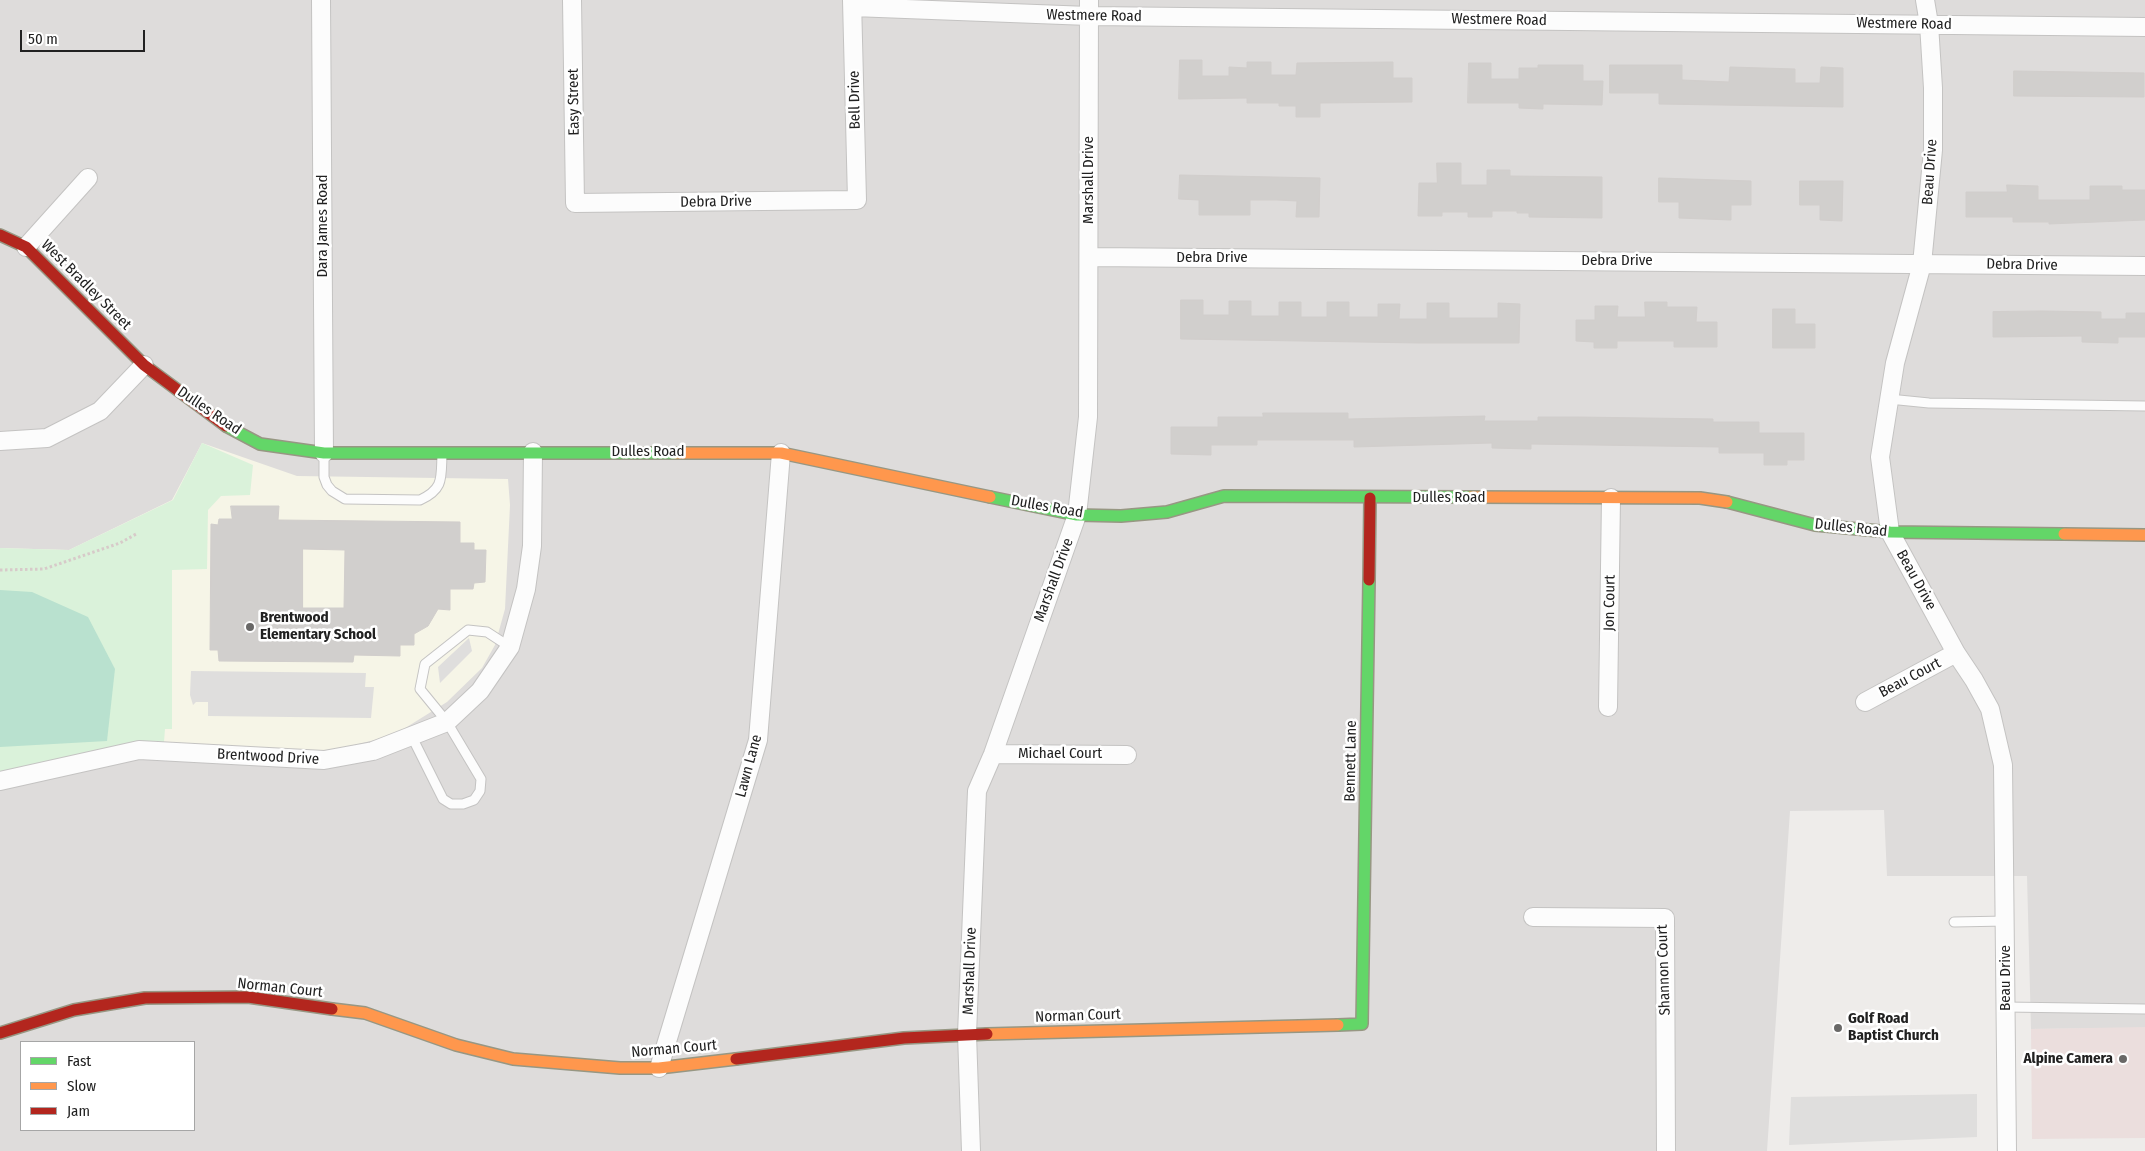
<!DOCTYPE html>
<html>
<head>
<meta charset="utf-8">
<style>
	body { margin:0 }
	#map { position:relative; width:2145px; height:1151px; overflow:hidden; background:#eeecea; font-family:"Fira Sans Condensed",sans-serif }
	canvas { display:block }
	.legend { position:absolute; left:20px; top:1041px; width:175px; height:90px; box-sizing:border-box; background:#fff; border:1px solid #a6a6a6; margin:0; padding:6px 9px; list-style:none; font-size:15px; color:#212121 }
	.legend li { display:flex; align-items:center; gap:10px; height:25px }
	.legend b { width:25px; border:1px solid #a6a6a6 }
	.scale { position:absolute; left:20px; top:30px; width:125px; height:22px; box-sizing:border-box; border:2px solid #212121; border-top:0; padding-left:6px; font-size:15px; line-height:18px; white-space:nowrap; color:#212121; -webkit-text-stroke:4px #fff; paint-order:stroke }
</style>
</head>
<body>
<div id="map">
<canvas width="2145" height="1151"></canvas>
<ul class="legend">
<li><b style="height:6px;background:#63d668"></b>Fast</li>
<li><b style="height:6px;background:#ff974d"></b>Slow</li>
<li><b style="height:6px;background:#b3261e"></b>Jam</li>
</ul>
<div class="scale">50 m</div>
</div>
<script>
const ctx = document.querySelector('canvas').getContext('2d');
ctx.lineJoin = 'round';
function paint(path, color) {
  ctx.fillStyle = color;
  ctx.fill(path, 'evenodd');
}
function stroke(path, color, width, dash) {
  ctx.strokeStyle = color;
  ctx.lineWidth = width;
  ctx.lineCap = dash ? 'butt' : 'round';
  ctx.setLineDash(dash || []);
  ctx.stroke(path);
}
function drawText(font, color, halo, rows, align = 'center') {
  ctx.font = font + ' "Fira Sans Condensed",sans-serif';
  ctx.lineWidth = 5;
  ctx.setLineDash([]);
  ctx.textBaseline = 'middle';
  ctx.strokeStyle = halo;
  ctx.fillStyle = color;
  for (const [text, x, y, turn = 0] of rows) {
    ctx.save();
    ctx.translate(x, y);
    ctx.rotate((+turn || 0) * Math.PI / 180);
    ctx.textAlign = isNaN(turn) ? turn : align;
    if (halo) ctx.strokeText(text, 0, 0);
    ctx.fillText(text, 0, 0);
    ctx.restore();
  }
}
const residential = new Path2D(`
	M0,0H2145V1028L2031,1029L2027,876H1887L1884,810L1790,811L1767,1151H0ZM21,1042H194V1130H21Z`);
const commercial = new Path2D(`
	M2145,1027V1138L2032,1139L2031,1029Z`);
const education = new Path2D(`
	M202,443L297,476L508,479L510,505L505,609L495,645L482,668L447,702L394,735L327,752L164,742L110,749L0,548L69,550L172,500Z`);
const park = new Path2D(`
	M202,443L253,465L250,495L221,496L208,510L207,569L172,570V729H165L164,742L110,749L0,776V548L69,550L173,500Z`);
const pitch = new Path2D(`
	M0,590L32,592L88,617L115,669L107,741L0,747Z`);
const parking = new Path2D(`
	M469,638L472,651L440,683L438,667Z
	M191,671L366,673L365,687H374L371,718L208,716V702H196L193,705L190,695Z
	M1977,1094V1137L1789,1145L1791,1097Z`);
const building = new Path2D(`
	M1180,60H1202V76H1229V67L1247,68V62H1271V75H1296L1297,63L1393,62V78H1412V102L1320,103V117H1296V106H1279V103H1247V98L1179,99Z
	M1469,63H1491V79H1519V68H1538V65H1583V81H1603L1602,105L1543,104V109L1519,108V103H1468Z
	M1610,65H1682V80L1729,82L1730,67L1795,69V83H1820L1821,67L1843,68V107L1659,104V93H1610Z
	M2014,71L2144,73V97L2014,96Z
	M1437,163H1461V185H1487V170H1510V176L1602,177V218L1529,217V213H1517V211H1492V217H1468V212H1442V216H1418L1419,183H1437Z
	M1180,175L1320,178L1319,217H1296L1297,201L1277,200H1250V215H1199V200L1179,199Z
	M1659,178L1751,181V205H1731V220L1679,218V202H1659Z
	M1800,181H1843L1842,221L1820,220V205H1800Z
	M2007,185L2038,186V200H2090V186H2122V190H2145V220L2049,224V222H2013V217H1966V192H2007Z
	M1181,300H1203V315H1229V301H1251V316H1279V302H1301V317H1327V302H1349V317H1378V304H1400L1399,319H1427V303H1449V318H1498V303L1520,304L1519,343H1420L1181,339Z
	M1645,302H1667V307H1697L1696,322H1717V347H1674V341H1617V348H1594V342L1576,341V320H1595V306H1618L1617,317H1645Z
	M1773,309H1795V324H1815V348H1773Z
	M2042,311L2101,312V319H2126V313H2145V337H2118V343L2082,342V336L1993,337V312Z
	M1263,413H1348V419L1485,416L1484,421H1538V417H1577L1713,419V422H1759V433H1804V460H1787V465H1764V453H1719V447L1531,444V449L1492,448V443L1354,447V440H1257V445H1211V455L1171,454V427H1218V417H1263Z
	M231,506H279L278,520L460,522V543H474V550H486L485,582L474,583L473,589H450V610L438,609L428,626L414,634V645H400V656L354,655L353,662L219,661L218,650H210L211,524L218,525L219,519H232ZM303,549L345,550L344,608H303Z`);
const path = new Path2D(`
	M0,570L44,569L120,543L138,533`);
const lane = new Path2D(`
	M1889,399L1929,403L2145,406
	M324,455V477L327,485L332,491L345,499L420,500C444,489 441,478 442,454
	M411,735L443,799L451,804H463L474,800L480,791L481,779L447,722L420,689L425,664L468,630L487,632L510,647
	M1954,922L2006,921
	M2006,1007L2145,1009`);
const street = new Path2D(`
	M321,0L324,453
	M572,0L575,203L857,200L852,0
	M1925,0L1929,24L1933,88V150L1922,264L1895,363L1880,457L1890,532L1956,653L1974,680L1990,709L2003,765L2007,1151
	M853,7L1089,16L2145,27
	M26,247L88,178
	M1089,257L2145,266
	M0,441L47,438L100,411L144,365
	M1865,702L1956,653
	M1608,707L1611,498
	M993,754L1127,755
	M0,781L139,750L324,760L373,751L447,722L480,691L510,647L526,589L532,546L533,452
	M1533,917L1665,918L1666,1151
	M659,1068L758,740L781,453
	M971,1151L967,1034L977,791L993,754L1077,515L1088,417L1089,0`);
const fast = new Path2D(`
	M226,426L260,444L324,453H676
	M990,497L1077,515L1121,516L1167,512L1224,496L1470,497
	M1727,502L1815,525L1890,532L2064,534
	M1338,1025L1362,1024L1369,580`);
const slow = new Path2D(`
	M676,453H781L990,497
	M1470,497L1700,498L1727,502
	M2064,534L2145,535
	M332,1009L365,1013L456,1045L513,1059L620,1068H659L736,1059
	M987,1034L1338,1025`);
const jam = new Path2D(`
	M0,235L26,247L144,365L226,426
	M1369,580L1370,498
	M0,1033L74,1010L145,998L248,997L332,1009
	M736,1059L904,1038L987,1034`);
const markers = [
	[250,627,5,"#696867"],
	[1838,1028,5,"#696867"],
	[2123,1059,5,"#696867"]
];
const streetNames = [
	["Westmere Road",1094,16,1],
	["Westmere Road",1499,20,1],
	["Westmere Road",1904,24,1],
	["Bell Drive",855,100,-91],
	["Easy Street",574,102,-91],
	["Beau Drive",1930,172,-86],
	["Marshall Drive",1089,180,-90],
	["Debra Drive",716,202,-1],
	["Dara James Road",323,226,-90],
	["Debra Drive",1212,258],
	["Debra Drive",1617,261],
	["Debra Drive",2022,265,1],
	["West Bradley Street",86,285,45],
	["Dulles Road",209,411,34],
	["Dulles Road",648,452],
	["Dulles Road",1449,498],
	["Dulles Road",1047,507,10],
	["Dulles Road",1851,528,6],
	["Marshall Drive",1054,580,-70],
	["Beau Drive",1916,580,61],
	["Jon Court",1610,603,-89],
	["Beau Court",1910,678,-28],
	["Michael Court",1060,754],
	["Brentwood Drive",268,757,3],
	["Bennett Lane",1351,761,-89],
	["Lawn Lane",749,766,-75],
	["Shannon Court",1664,970,-92],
	["Marshall Drive",970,971,-88],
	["Beau Drive",2006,978,-90],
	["Norman Court",280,988,6],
	["Norman Court",1078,1016,-2],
	["Norman Court",674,1049,-5]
];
const poiNames = [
	["Brentwood",260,618],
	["Elementary School",260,635],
	["Golf Road",1848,1019],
	["Baptist Church",1848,1036],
	["Alpine Camera",2113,1059,"right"]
];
paint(residential, '#dedcdb');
paint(commercial, '#ebdedd');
paint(education, '#f6f5e7');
paint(park, '#daf2da');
paint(pitch, '#b9e1cf');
paint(parking, '#dfdedd');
paint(building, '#d1cfcd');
stroke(building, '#d1cecc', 1);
stroke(lane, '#c4c3c2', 11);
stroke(street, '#c4c3c2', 20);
stroke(fast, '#979783', 14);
stroke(slow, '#979783', 14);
stroke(jam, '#979783', 14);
stroke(path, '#d7cac9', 3, [2.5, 2.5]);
stroke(lane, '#fcfcfc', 9);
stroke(street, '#fcfcfc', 18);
stroke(fast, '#63d668', 11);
stroke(slow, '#ff974d', 11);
stroke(jam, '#b3261e', 11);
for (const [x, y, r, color] of markers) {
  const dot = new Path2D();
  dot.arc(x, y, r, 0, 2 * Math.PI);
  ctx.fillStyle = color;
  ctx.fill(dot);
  stroke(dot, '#fff', 2);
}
drawText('15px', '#212121', '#fff', streetNames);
drawText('bold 15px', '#212121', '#fff', poiNames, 'left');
</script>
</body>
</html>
